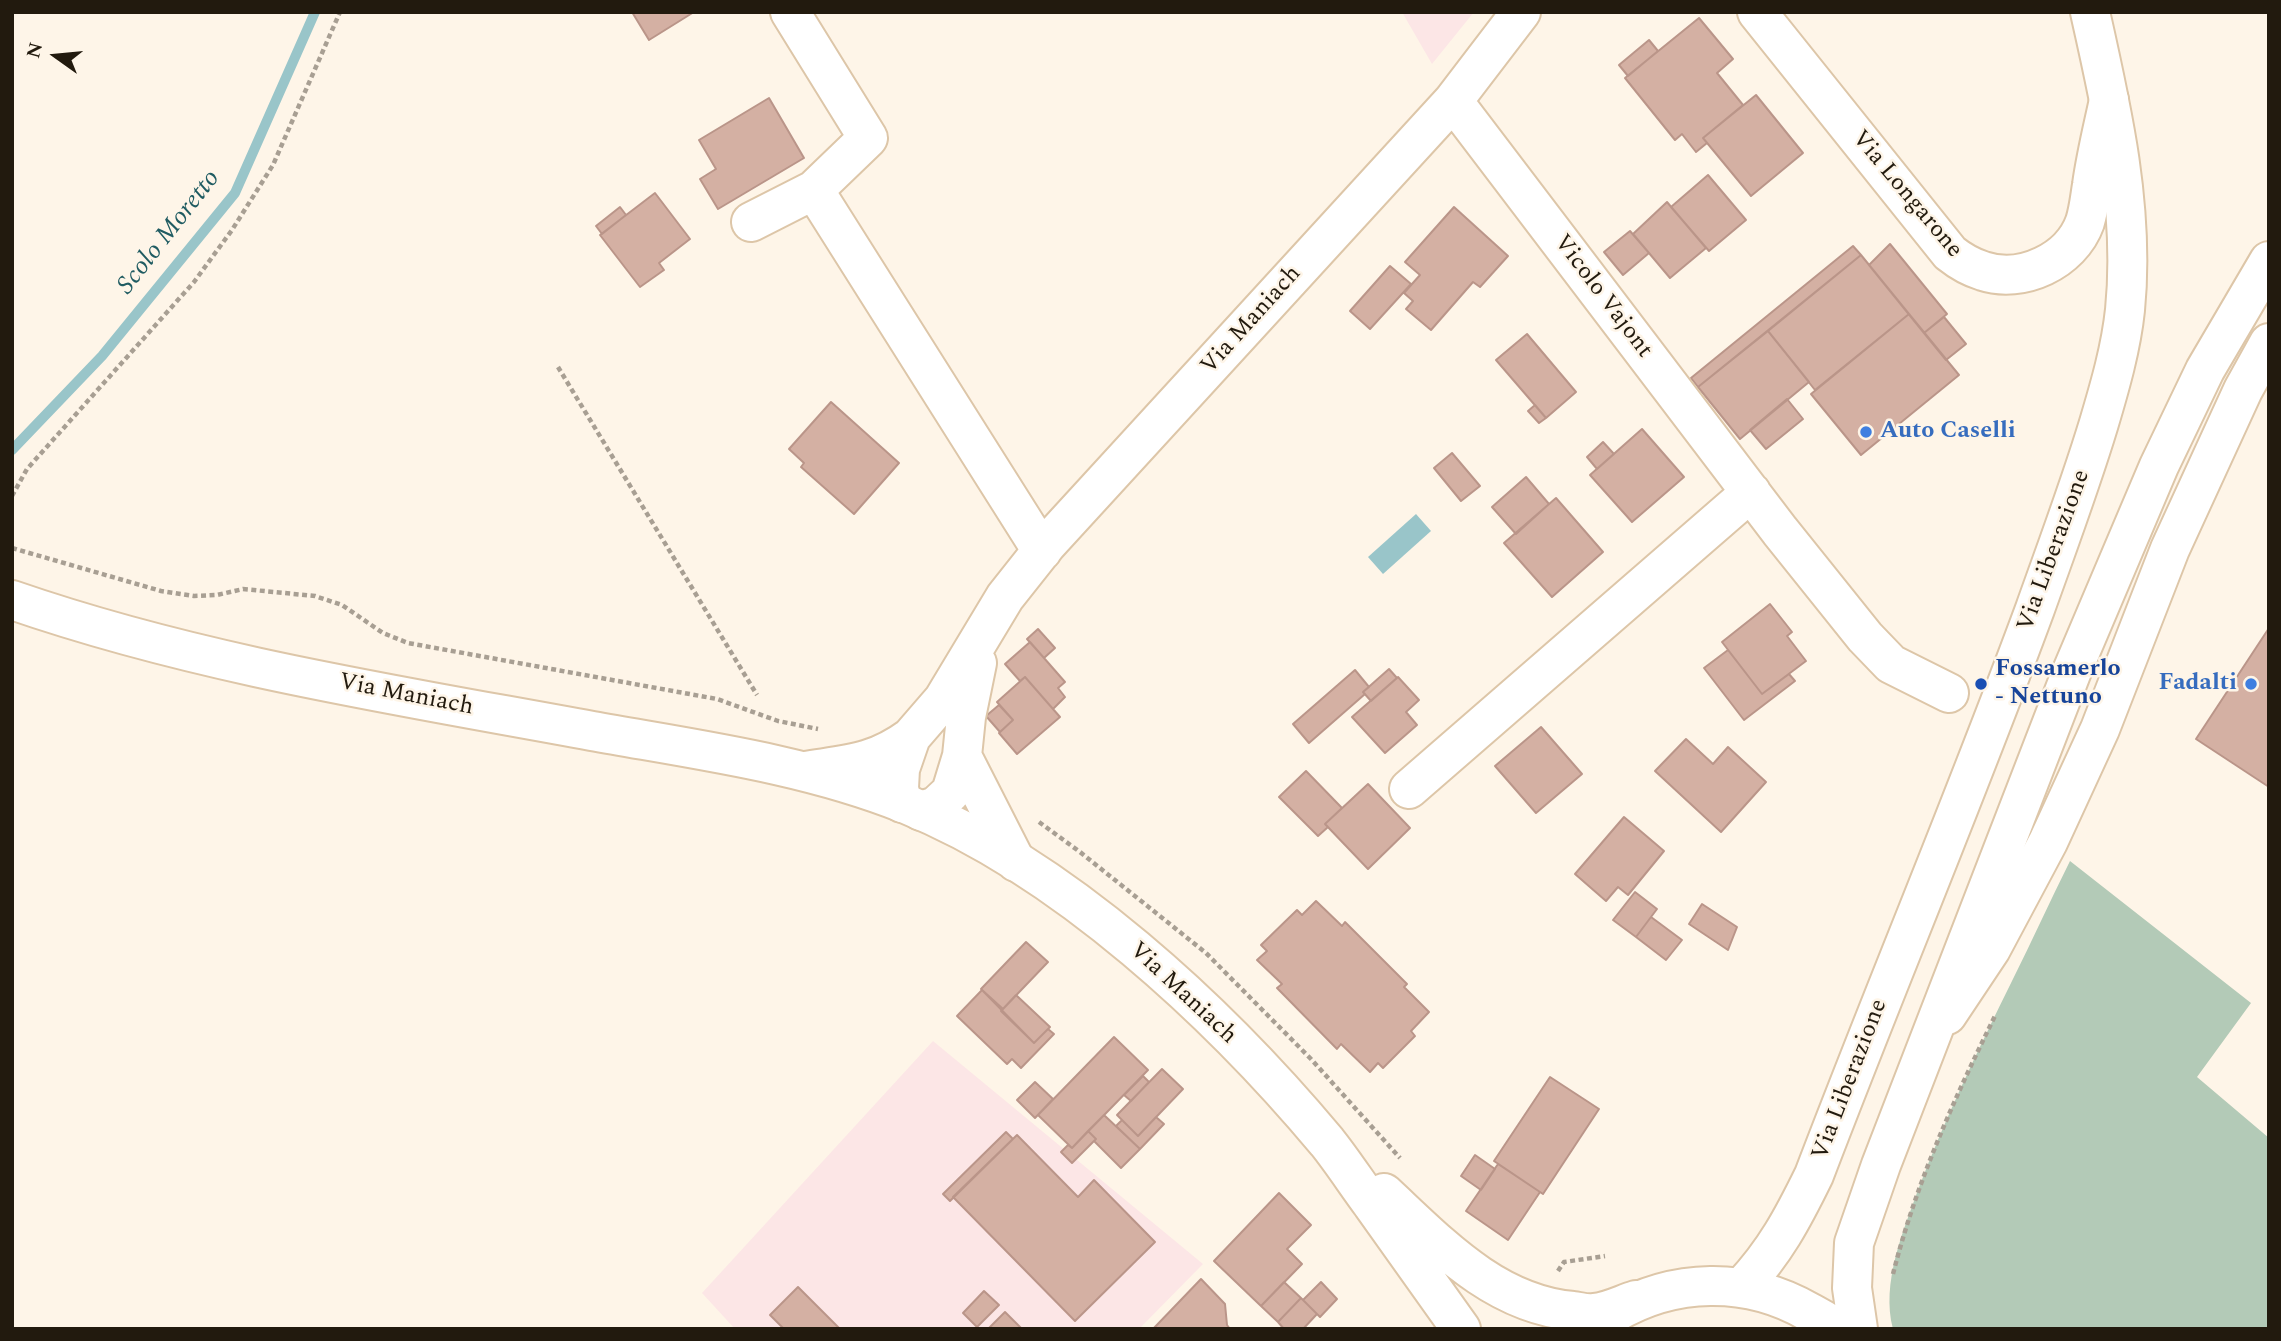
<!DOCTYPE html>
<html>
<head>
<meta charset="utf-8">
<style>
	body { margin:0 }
	#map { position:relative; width:2281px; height:1341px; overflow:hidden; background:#fef5e8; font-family:Spectral,serif }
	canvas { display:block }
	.frame { position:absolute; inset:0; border:14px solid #221a0e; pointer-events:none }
	.north { position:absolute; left:21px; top:21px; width:70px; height:70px; -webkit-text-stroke:5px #fef5e8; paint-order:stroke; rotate:285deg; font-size:19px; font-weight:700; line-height:28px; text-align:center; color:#221a0e }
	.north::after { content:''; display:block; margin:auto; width:24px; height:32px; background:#221a0e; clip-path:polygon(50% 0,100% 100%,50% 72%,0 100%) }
</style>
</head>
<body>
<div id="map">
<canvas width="2281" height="1341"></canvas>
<div class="frame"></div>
<div class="north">N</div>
</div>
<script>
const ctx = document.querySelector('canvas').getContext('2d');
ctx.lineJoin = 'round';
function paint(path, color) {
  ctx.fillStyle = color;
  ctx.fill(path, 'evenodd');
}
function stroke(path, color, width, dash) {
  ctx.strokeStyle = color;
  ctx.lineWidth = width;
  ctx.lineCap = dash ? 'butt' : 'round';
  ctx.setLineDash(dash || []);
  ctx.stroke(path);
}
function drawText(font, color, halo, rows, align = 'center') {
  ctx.font = font + ' Spectral,serif';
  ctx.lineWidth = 5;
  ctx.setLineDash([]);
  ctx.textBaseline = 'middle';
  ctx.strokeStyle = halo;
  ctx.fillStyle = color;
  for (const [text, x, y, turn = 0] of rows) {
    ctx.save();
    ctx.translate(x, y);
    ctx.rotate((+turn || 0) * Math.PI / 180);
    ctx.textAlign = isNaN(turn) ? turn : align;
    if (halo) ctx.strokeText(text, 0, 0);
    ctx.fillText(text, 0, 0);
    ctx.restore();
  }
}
const industrial = new Path2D(`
	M1402,12H1474L1432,64Z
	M933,1041L1203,1264L1139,1329H735L702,1293Z`);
const green = new Path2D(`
	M2070,861L2251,1003L2197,1077L2269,1138V1329H1893C1881,1283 1903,1232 1918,1190C1945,1118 1978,1050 2012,981C2032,941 2050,901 2070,861Z`);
const water = new Path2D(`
	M1416,514L1431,531L1383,574L1368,557Z`);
const stream = new Path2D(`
	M12,450L102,356L235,193L315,12`);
const building = new Path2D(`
	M632,12H694L649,40Z
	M1699,18L1733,59L1717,73L1743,105L1703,138L1707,143L1696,152L1682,134L1675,140L1625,78Z
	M1649,40L1658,51L1628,76L1619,65Z
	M1756,95L1803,153L1751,196L1703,138Z
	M769,98L804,158L718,209L700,179L716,169L699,140Z
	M1708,175L1746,220L1709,251L1671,207Z
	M655,193L690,239L659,263L664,270L640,287L600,235Z
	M1667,202L1706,248L1670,278L1633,234Z
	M620,207L626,215L602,234L596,226Z
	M1454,207L1508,256L1480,287L1473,282L1431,330L1406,309L1413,301L1404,293L1420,275L1405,262Z
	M1630,231L1649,253L1623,275L1604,252Z
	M1890,244L1947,314L1924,333L1869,265Z
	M1853,246L1861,255L1698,387L1691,378Z
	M1861,255L1909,314L1815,390L1768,331Z
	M1390,266L1411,284L1370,329L1350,311Z
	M1909,314L1959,375L1861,455L1811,394Z
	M1944,317L1966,344L1946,360L1924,333Z
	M1768,331L1809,382L1740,439L1698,387Z
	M1527,334L1576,392L1546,418L1496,360Z
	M1787,399L1803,419L1766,449L1750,430Z
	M831,402L899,463L854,514L801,467L804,463L789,449Z
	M1535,405L1546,418L1539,423L1528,411Z
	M1642,429L1684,477L1632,522L1590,475Z
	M1603,442L1614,454L1597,469L1587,457Z
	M1452,453L1480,486L1461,501L1434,468Z
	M1526,477L1549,504L1516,534L1492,507Z
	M1556,498L1603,552L1552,597L1504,543Z
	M1770,604L1792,632L1787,636L1806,661L1762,694L1722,642Z
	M2269,628V787L2196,739Z
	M1038,629L1055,648L1044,658L1027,639Z
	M1030,642L1065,682L1058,688L1065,697L1053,709L1025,677L1020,681L1005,664Z
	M1728,650L1762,694L1789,674L1795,681L1744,720L1704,668Z
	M1389,669L1397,678L1371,701L1363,692Z
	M1355,670L1369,687L1363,692L1365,694L1309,743L1293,724Z
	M1025,677L1060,717L1017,754L999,733L1013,720L997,702Z
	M1398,677L1419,700L1406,712L1417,725L1385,753L1352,717Z
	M999,705L1013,720L1000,732L986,716Z
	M1541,727L1582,774L1536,813L1495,766Z
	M1686,739L1713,764L1728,747L1766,782L1721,832L1655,771Z
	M1306,771L1342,808L1325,824L1328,827L1318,836L1279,797Z
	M1368,784L1410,828L1368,869L1325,824Z
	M1624,817L1664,851L1628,895L1618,887L1606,901L1575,874Z
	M1635,892L1657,909L1636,937L1613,920Z
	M1316,901L1342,926L1345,922L1407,984L1404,987L1429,1012L1411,1031L1415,1036L1383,1068L1378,1063L1370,1072L1341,1044L1337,1049L1277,988L1282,984L1257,960L1267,951L1261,945L1297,910L1302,915Z
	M1702,904L1737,927L1728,950L1689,924Z
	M1651,917L1682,940L1666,960L1636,937Z
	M1026,942L1048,962L1003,1009L981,989Z
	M982,990L1034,1043L1048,1029L1054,1034L1021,1068L1012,1059L1007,1064L957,1016Z
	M1016,995L1050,1027L1034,1043L1001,1011Z
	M1114,1037L1148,1070L1072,1148L1038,1115Z
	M1162,1069L1183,1089L1138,1136L1117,1115Z
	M1143,1076L1149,1082L1131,1101L1124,1095Z
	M1550,1077L1599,1109L1543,1194L1494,1161Z
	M1035,1082L1053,1099L1035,1118L1017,1100Z
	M1104,1115L1140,1149L1121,1168L1094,1141L1096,1139L1088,1131Z
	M1156,1117L1164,1124L1140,1149L1116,1126L1122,1120L1138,1136Z
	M1088,1131L1096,1139L1072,1163L1061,1152L1068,1145L1072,1148Z
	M1006,1132L1013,1139L950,1201L943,1194Z
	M1017,1135L1078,1197L1094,1180L1155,1242L1075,1321L953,1197Z
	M1475,1155L1495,1169L1481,1190L1461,1176Z
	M1498,1164L1540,1192L1508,1240L1466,1211Z
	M1279,1193L1311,1225L1287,1249L1302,1264L1261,1306L1214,1261Z
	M1201,1279L1225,1304L1227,1325L1230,1329H1153Z
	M1284,1282L1301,1298L1278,1322L1261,1306Z
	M1321,1282L1337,1299L1320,1317L1303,1300Z
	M798,1287L840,1329H784L770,1315Z
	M984,1291L999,1305L977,1327L963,1313Z
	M1301,1298L1317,1314L1303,1329H1284L1278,1322Z
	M1005,1312L1022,1329H988Z`);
const path = new Path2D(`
	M558,367L757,695
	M12,496L27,469L194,282L232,230L273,165L340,12
	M12,548L161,591L194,596L217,595L243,589L315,596L342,605L383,633L408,643L717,699L778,721L818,729
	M1039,822L1080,852L1206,953L1311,1059L1400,1158
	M1558,1271L1564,1262L1605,1256
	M1893,1274C1916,1183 1954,1099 1995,1016`);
const minor = new Path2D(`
	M790,12L868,138L814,190
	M1757,12L1950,253C1960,261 1970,267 1983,271C2022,284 2071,261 2085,222C2089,209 2090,197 2092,185C2096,156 2103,128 2109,100
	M1453,101L1780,531L1865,637L1891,664L1949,693
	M751,222L814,190L1042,551
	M962,756L1016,862
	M805,771C848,764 874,764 911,737
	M1409,789L1751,492
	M902,803L899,788L900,769L911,737L943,700L1005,597L1047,544L1453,101L1521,12
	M921,811L936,806L951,792L962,756L966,717L977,663
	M1947,1015L1991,949L2048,842L2100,729L2170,549L2243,390L2269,343`);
const major = new Path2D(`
	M12,600C200,665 397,695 592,731C698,750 806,764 906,804C1064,868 1219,1013 1327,1142C1343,1162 1357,1184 1372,1204C1402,1246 1431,1287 1461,1329
	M1384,1193C1439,1244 1494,1304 1573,1311C1580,1312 1588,1314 1594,1313C1608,1312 1623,1304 1636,1300
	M1742,1287C1775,1252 1793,1218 1814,1175C1886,986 1965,799 2035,609C2057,547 2080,486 2099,423C2110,386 2121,348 2125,310C2135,210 2112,109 2090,12
	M1613,1314C1673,1278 1747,1276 1809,1312C1818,1317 1829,1322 1836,1329
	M1858,1329L1852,1288L1854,1243L1881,1165L2072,671L2159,466L2205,370L2269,261`);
const markers = [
	[1866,432,7,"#3f7fe0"],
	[1981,684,7,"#1a4fb4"],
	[2251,684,7,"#3f7fe0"]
];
const streetNames = [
	["Via Longarone",1906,195,50],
	["Vicolo Vajont",1602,297,53],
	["Via Maniach",1252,321,-48],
	["Via Liberazione",2055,551,-70],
	["Via Maniach",406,696,11],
	["Via Maniach",1182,994,43],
	["Via Liberazione",1851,1080,-69]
];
const shopNames = [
	["Auto Caselli",1880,432],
	["Fadalti",2237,684,"right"]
];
const transitNames = [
	["Fossamerlo",1995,670],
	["- Nettuno",1995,698]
];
const waterNames = [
	["Scolo Moretto",170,233,-52]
];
paint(industrial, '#fce6e6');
paint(green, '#b3cab7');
paint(water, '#99c5c9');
stroke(stream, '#99c5c9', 10);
paint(building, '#d4b0a3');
stroke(building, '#ba9589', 2);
stroke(minor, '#ddc6a8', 42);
stroke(major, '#ddc6a8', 42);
stroke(path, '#a89f93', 4.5, [5, 3.5]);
stroke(minor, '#fff', 38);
stroke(major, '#fff', 38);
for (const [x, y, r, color] of markers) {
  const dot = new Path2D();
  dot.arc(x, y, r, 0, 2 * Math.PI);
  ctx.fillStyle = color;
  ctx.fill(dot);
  stroke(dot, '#fef5e8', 2.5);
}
drawText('24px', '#221a0e', '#fef5e8', streetNames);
drawText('bold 24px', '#366cbe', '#fef5e8', shopNames, 'left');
drawText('bold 24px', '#164399', '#fef5e8', transitNames, 'left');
drawText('italic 26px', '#205c62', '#fef5e8', waterNames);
</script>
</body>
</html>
